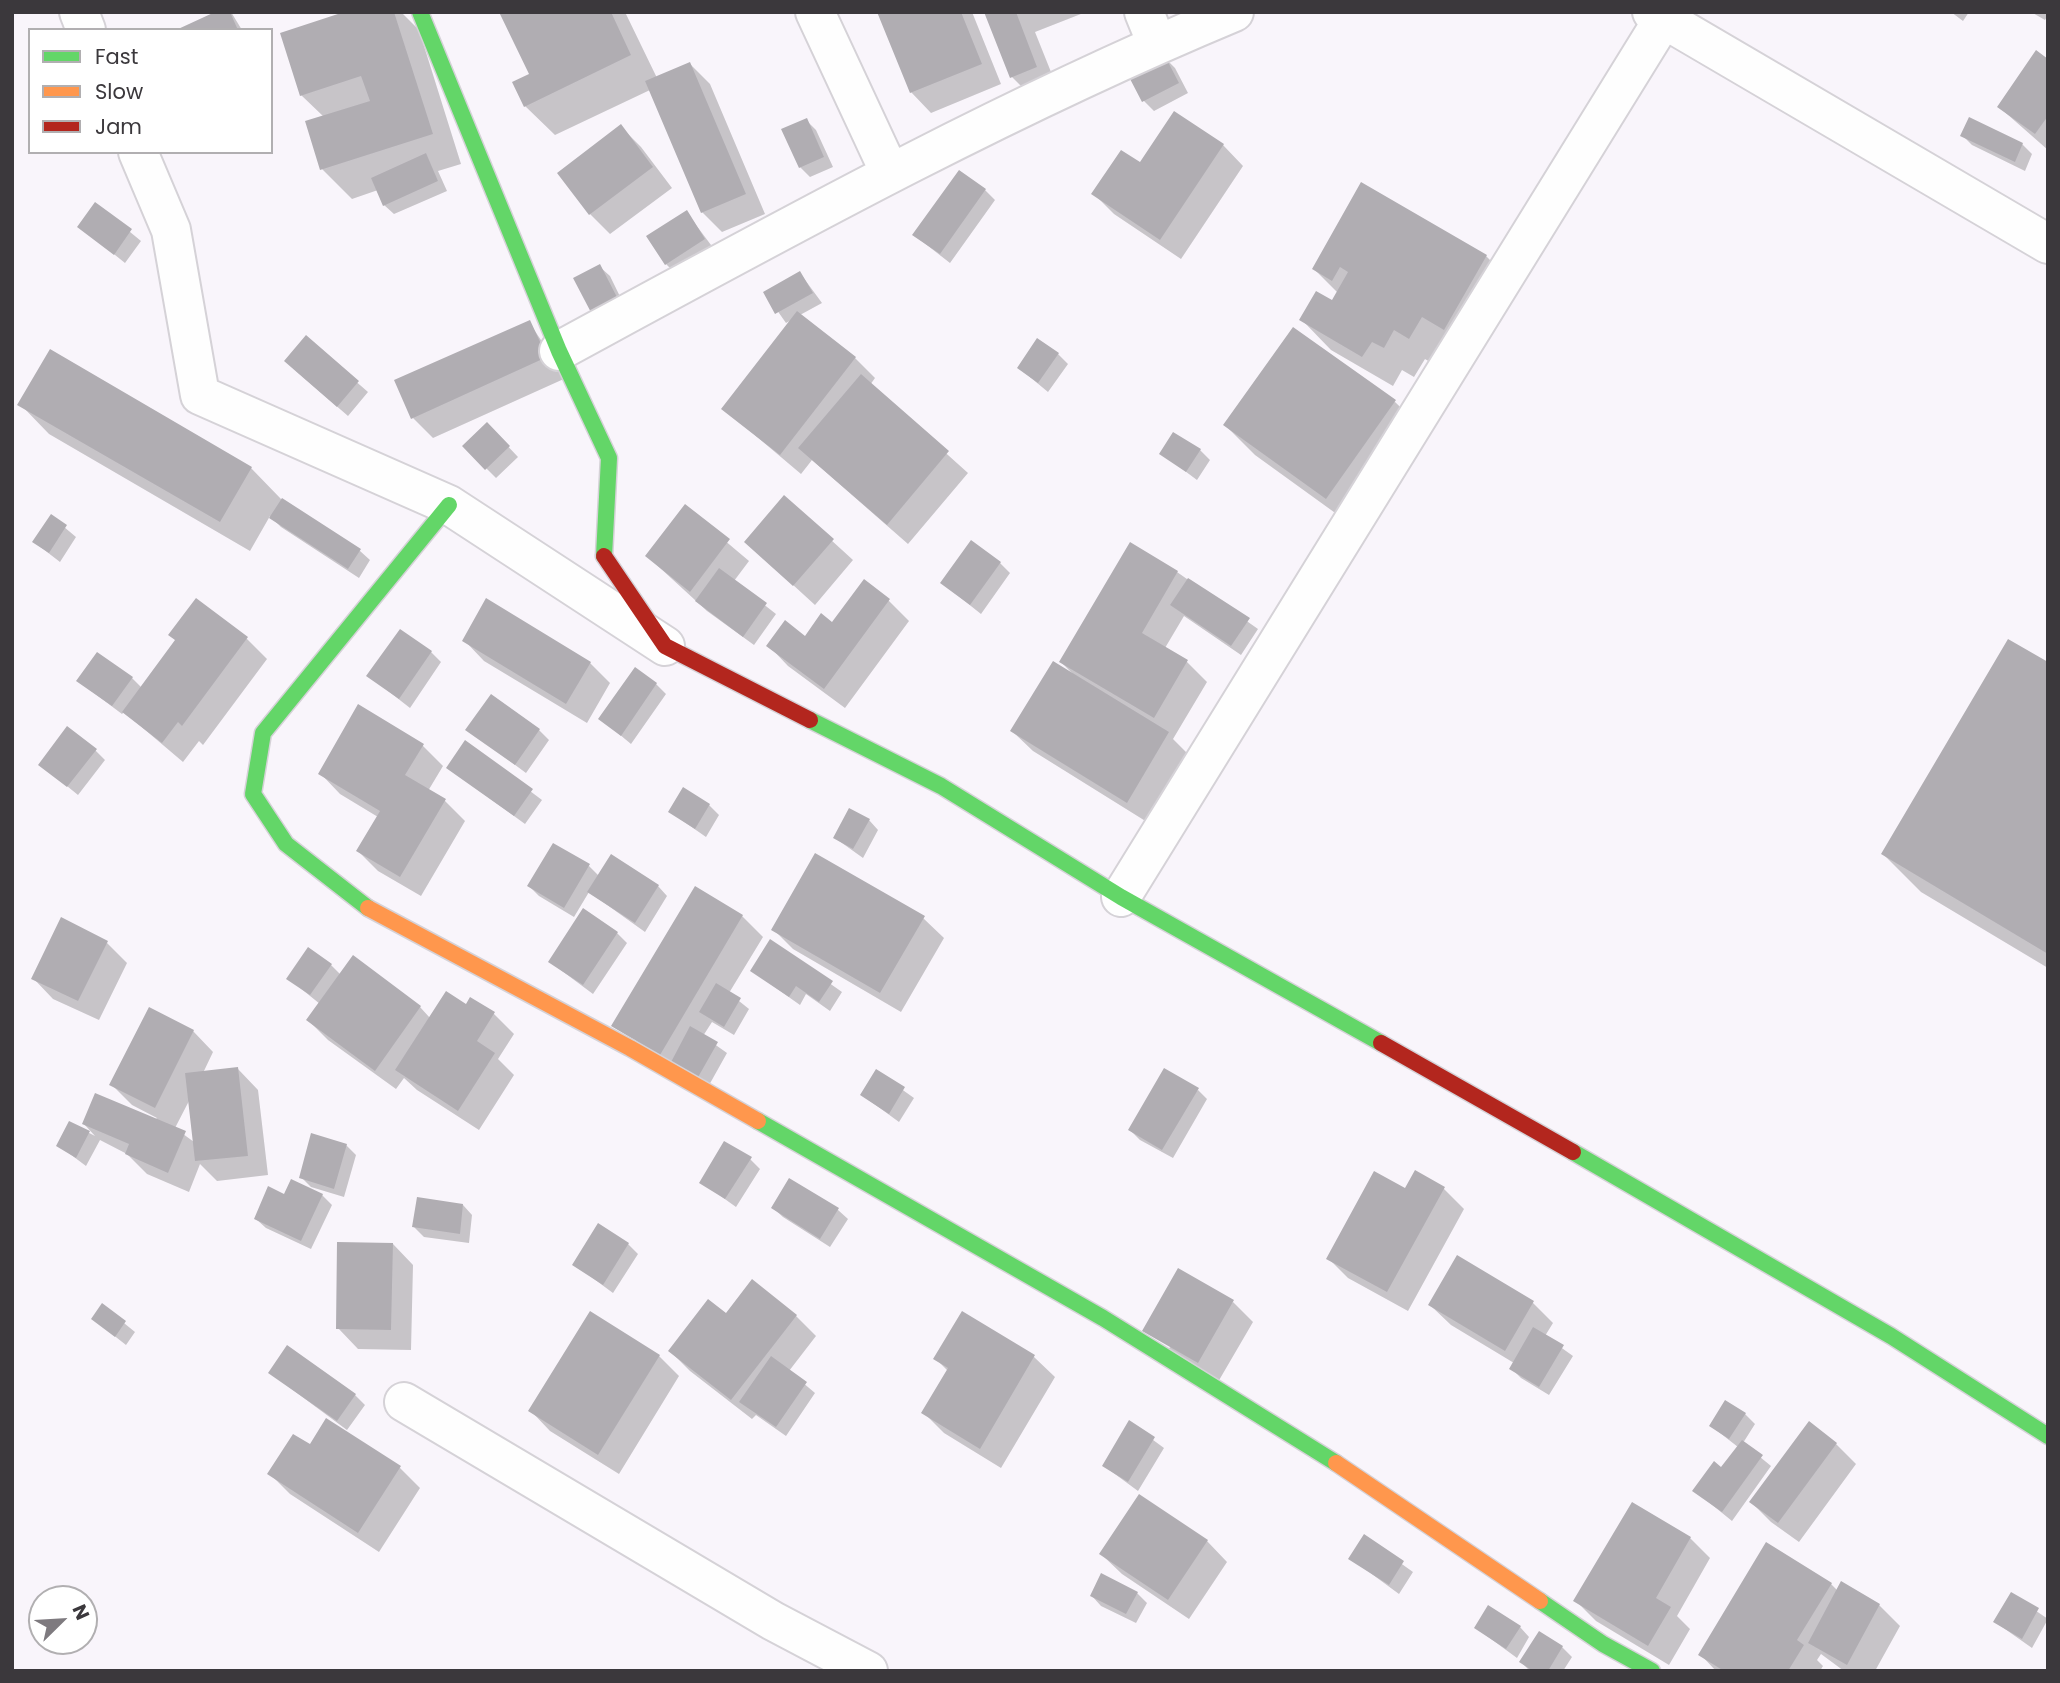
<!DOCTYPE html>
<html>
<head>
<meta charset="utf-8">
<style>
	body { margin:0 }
	#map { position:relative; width:2060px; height:1683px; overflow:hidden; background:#f9f5fb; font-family:Poppins,sans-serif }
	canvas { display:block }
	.frame { position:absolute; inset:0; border:14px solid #3b383c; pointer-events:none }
	.legend { position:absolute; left:28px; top:28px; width:245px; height:126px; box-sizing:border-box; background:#fff; border:2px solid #b1afb1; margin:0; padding:9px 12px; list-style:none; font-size:21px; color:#3b383c }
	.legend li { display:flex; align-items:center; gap:14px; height:35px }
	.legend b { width:35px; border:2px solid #b1afb1 }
	.north { position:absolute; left:28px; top:1585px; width:70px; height:70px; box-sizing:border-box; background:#fff; border:2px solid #b1afb1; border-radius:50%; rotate:66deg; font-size:19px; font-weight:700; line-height:28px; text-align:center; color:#3b383c }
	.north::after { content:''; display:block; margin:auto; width:24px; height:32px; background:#7e7a7f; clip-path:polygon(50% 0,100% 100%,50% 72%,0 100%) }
</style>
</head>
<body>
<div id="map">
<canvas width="2060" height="1683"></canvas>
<div class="frame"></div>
<ul class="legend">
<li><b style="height:9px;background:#63d668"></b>Fast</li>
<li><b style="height:9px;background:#ff974d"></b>Slow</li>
<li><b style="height:9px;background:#b3261e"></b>Jam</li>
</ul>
<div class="north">N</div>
</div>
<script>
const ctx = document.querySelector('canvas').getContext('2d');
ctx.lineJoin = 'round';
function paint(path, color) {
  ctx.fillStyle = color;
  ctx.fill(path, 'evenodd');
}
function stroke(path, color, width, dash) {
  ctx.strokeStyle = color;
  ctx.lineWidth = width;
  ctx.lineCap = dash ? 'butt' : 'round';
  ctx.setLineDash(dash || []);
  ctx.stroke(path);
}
const shadow = new Path2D(`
	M220,12H231L242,30H180Z
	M350,12H401L419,30L461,164L438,171L447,191L394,214L384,205L378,190L352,199L322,169L324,117L301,95Z
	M501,12H625L657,78L690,64L710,84L765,214L722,232L702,212L650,90L555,135L525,106L531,75Z
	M879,12H972L1001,84L931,113L911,92Z
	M986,12H1086L1035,32L1057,87L1032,97L1012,77Z
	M1951,12H1969L1963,21Z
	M2031,12H2048V15L2045,20Z
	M1165,58L1175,68L1188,93L1154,111L1144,101L1131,76Z
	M2048,61V150L1999,107Z
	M806,120L816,130L833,167L810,177L800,167Z
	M621,127L641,147L672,188L610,234L590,214Z
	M1962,135L2022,144L2032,154L2025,171L1972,145Z
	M1223,145L1243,166L1181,259L1114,214L1094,194L1140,165Z
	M985,190L995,200L950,263L914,235Z
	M96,204L141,241L125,263L79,226Z
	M687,213L714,249L676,274L666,264Z
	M1486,256L1516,286L1440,368L1425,359L1414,377L1402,370L1393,386L1331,350L1302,320L1333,302L1338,293L1314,269Z
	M600,267L610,276L630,317L606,329Z
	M800,273L822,303L800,315L855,358L875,378L870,385L968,473L908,544L812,460L801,474L724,409L793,319L786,323L765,293Z
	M529,322L566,378L433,438L413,418Z
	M306,338L368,392L348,416L296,371Z
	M1058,354L1068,364L1048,392L1019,368Z
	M1395,402L1425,431L1356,528L1255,455L1225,425Z
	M20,404L251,468L281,499L360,551L370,560L359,578L281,527L270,516L250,551L49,434Z
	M487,424L518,457L496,478L464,446Z
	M1200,450L1210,460L1197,480L1162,454Z
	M785,498L853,560L815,605L746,542Z
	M685,507L749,561L734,581L776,614L754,645L707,611L647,556Z
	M51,516L76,537L60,562L34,542Z
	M1000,563L1010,573L981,614L942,583Z
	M1177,572L1258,629L1241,655L1184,616L1165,648L1186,661L1207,682L1173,739L1188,754L1147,822L1033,751L1012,731L1073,674L1061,662Z
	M196,600L247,639L267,659L203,745L199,741L183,762L124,712L122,714L78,681L132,678L142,688L177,641Z
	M888,600L909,621L845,708L788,666L768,645L806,638Z
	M464,640L590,663L610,683L587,723L484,661Z
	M431,652L441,662L410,708L369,676Z
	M2048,664V968L1921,892L1883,854Z
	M656,684L666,694L631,744L601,719Z
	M358,707L423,746L443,766L428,791L445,801L465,821L421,896L378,871L358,851L378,817L340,794L320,773Z
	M468,730H539L549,740L526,773Z
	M466,743L542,800L525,824L448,768Z
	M95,750L105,760L78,795L40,764Z
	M709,805L719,815L706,837L670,812Z
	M869,820L878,830L863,858L835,838Z
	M589,866L599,876L658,886L667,896L645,932L589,892L574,917L539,896L529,886Z
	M696,888L742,916L763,937L729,993L749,1009L734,1035L712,1022L703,1036L727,1053L708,1087L634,1046Z
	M923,918L944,938L901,1012L793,949L773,929Z
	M617,933L627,943L593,994L550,962Z
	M771,942L842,992L830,1011L806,994L800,1005L752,971Z
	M107,943L127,963L99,1020L53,999L33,978Z
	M331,965L341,975L420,1007L430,1018L466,1007L494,1014L514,1034L498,1059L514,1075L479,1130L417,1090L404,1078L396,1089L328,1040L308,1020L320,1004L289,979Z
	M193,1031L213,1052L203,1073L238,1069L258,1090L268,1175L217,1181L200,1164L189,1192L147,1174L127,1154L100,1140L86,1166L58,1145L70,1123L95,1136L84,1124L155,1120L157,1118L132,1105L111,1084ZM190,1099L194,1142L175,1128Z
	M876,1071L914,1098L899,1122L862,1095Z
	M1198,1090L1207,1099L1173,1158L1140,1140L1130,1130Z
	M346,1145L356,1155L344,1197L311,1187L301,1177Z
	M750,1159L760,1169L736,1207L701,1182Z
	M1444,1189L1464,1209L1408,1311L1348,1278L1328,1258L1405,1190Z
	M322,1195L332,1205L311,1249L266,1228L256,1219L285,1196Z
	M463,1205L472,1215L469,1243L424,1237L414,1227Z
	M773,1208L838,1210L848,1219L830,1247L783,1217Z
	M393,1244L413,1265L411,1350L358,1349L338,1328Z
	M628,1244L638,1254L613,1293L575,1265Z
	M1233,1302L1253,1322L1218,1382L1165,1351Z
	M1533,1303L1553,1323L1545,1336L1573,1356L1549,1395L1521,1378L1511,1368L1514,1363L1451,1325L1430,1305Z
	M103,1306L135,1332L126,1345L93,1319Z
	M962,1313L1034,1357L1055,1377L1001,1468L944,1433L924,1413L948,1371L936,1359Z
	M726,1315L796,1316L816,1336L789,1371L815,1393L786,1436L756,1415L752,1419L690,1371L670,1351Z
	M659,1356L679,1376L619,1474L550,1431L530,1410Z
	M270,1373L355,1395L365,1405L347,1430Z
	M1745,1414L1755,1424L1743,1443L1771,1466L1732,1521L1695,1491L1722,1469L1738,1447L1711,1426Z
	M1130,1423L1164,1448L1138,1491L1104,1466Z
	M1836,1444L1856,1464L1799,1542L1771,1522L1751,1502Z
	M400,1468L420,1488L379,1552L290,1494L270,1474Z
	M1364,1537L1413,1572L1399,1594L1350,1558Z
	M1690,1538L1710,1558L1677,1616L1690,1629L1669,1665L1596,1621L1576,1601Z
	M1207,1541L1227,1562L1189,1619L1122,1574L1101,1554Z
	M1831,1584L1838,1591L1842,1584L1879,1605L1900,1626L1875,1671H1844L1821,1654L1817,1660L1823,1666L1820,1671H1716L1700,1654Z
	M1137,1593L1147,1603L1136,1623L1101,1606L1092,1596Z
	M2011,1594L2048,1619L2032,1648L1995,1622Z
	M1520,1627L1529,1637L1517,1658L1476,1628Z
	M1562,1647L1572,1657L1563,1671H1530L1521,1662Z`);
const building = new Path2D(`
	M215,12H230L238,30H176Z
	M344,12H394L433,134L320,170L305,121L370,101L361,76L300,96L280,33Z
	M499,12H611L631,55L524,107L512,82L529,74Z
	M877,12H961L982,64L910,93Z
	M984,12H1016L1037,67L1010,78Z
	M2036,50L2048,59V116L2035,134L1997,107Z
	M1165,56L1179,83L1142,102L1128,75Z
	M690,62L746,194L701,213L645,81Z
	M1174,111L1224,144L1160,240L1091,194L1121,150L1140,162Z
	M1969,117L2023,143L2015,162L1960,136Z
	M807,118L824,157L799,168L781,129Z
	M621,124L653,167L589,215L557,173Z
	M426,153L438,181L383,206L371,178Z
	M959,170L986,189L940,254L912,235Z
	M1361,182L1487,255L1444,330L1422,317L1409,339L1394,330L1384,348L1372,342L1362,357L1299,320L1316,291L1332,300L1348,272L1340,267L1332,281L1312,269Z
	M95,202L132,229L114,255L77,227Z
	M687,210L705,239L665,265L646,236Z
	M600,264L622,307L595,320L573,278Z
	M800,271L813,293L775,314L763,292Z
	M797,311L856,357L780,455L721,409Z
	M530,320L547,357L411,419L394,380Z
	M1293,327L1396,400L1326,499L1223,425Z
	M306,335L359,381L337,407L284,361Z
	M1037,338L1059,353L1038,383L1017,368Z
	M50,349L252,467L220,522L17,405Z
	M861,374L949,451L887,525L798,448Z
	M487,422L510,446L485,470L462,446Z
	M1173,432L1201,449L1186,472L1159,454Z
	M784,495L834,539L793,586L744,542Z
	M282,498L361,549L348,569L269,518Z
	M685,504L730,539L690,592L645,556Z
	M51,514L67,525L49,553L32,542Z
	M971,540L1001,562L970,605L940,583Z
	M1130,542L1178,571L1142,633L1188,660L1154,718L1059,662Z
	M719,568L767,603L743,637L695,601Z
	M1188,578L1250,618L1231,646L1170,605Z
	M864,579L890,599L824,689L766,646L785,620L805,636L821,613L832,622Z
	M196,598L248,637L182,726L178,722L162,743L122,712L175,640L168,635Z
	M486,598L591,662L566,704L462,641Z
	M400,629L432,651L399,699L366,676Z
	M2008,639L2048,662V954L1881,854Z
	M97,652L133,677L112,706L76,681Z
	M1053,661L1169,732L1127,803L1010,731Z
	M635,667L657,683L621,736L598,719Z
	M491,694L540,729L515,765L465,730Z
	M358,704L424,744L405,775L446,799L400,877L356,851L380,811L318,774Z
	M67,726L97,749L67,787L38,765Z
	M465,740L533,789L514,816L446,768Z
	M683,787L710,804L695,829L668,812Z
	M849,808L870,819L853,849L833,838Z
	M553,843L590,864L564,908L527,886Z
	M815,853L925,916L880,993L771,930Z
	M611,854L659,885L635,923L587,892Z
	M695,886L743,915L660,1055L611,1026Z
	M583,908L618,932L583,985L548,962Z
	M61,917L108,941L78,1001L31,979Z
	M770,939L833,981L819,1002L796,986L789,997L750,971Z
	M308,947L332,964L310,995L286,979Z
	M353,955L421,1006L375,1071L306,1020Z
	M716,983L741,998L724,1027L699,1012Z
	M446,991L466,1004L470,997L495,1012L477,1041L495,1053L458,1111L395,1070Z
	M149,1007L194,1030L155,1108L109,1085Z
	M690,1026L718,1042L697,1079L670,1064Z
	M238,1067L248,1156L195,1161L185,1073Z
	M1164,1068L1199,1088L1162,1150L1128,1130Z
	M876,1069L905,1087L889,1114L860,1095Z
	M95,1093L186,1131L168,1173L125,1154L129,1144L82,1124Z
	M69,1121L90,1131L76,1158L56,1146Z
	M311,1133L347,1144L334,1189L299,1178Z
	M724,1141L752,1157L725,1199L699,1183Z
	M1415,1170L1445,1187L1387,1292L1326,1259L1374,1171L1405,1188Z
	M789,1178L839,1208L820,1239L771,1208Z
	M291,1179L323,1194L301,1241L254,1219L268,1186L284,1194Z
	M417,1197L463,1204L460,1234L412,1227Z
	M598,1223L629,1243L603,1285L572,1265Z
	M337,1242L393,1243L391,1330L336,1329Z
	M1457,1255L1534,1301L1505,1351L1428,1305Z
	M1178,1268L1234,1300L1198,1363L1142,1331Z
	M752,1279L797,1315L731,1400L668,1351L708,1299L726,1313Z
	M102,1303L126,1321L115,1337L91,1319Z
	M590,1311L660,1355L598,1455L528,1411Z
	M962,1311L1035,1355L980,1449L921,1413L948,1368L933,1359Z
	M1533,1327L1564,1345L1539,1387L1509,1369Z
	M287,1345L356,1394L337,1421L268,1373Z
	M771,1356L807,1382L776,1427L739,1402Z
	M1725,1400L1746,1413L1729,1439L1709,1426Z
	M326,1418L401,1466L358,1533L267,1474L293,1434L310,1444Z
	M1129,1420L1155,1437L1128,1482L1102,1466Z
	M1809,1421L1837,1443L1778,1523L1749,1502Z
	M1742,1440L1763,1455L1722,1512L1692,1491L1714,1461L1721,1467Z
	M1139,1494L1208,1540L1168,1600L1099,1554Z
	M1632,1502L1691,1537L1656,1598L1671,1607L1648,1646L1573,1601Z
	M1364,1534L1404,1561L1389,1585L1348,1559Z
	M1766,1542L1832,1583L1797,1640L1804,1645L1788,1671H1724L1698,1655Z
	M1101,1573L1138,1592L1126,1614L1090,1596Z
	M1841,1581L1880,1604L1847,1665L1808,1643Z
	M2011,1592L2039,1608L2022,1639L1993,1622Z
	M1488,1605L1521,1626L1506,1649L1474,1628Z
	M1539,1631L1563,1646L1548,1671H1533L1519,1662Z`);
const street = new Path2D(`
	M79,12L86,30
	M815,12L890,173
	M1144,12L1157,44
	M1652,12L2048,244
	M138,152L171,230L200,395L449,505L665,646
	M559,351C780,231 1001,109 1234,12
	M1121,897L1664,18
	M404,1402L773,1621L868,1671`);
const fast = new Path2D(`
	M420,12L559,351L609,458L604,556
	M810,720L941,786L1121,897L1381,1043
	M368,908L286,844L253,794L263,733L449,505
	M758,1121L1103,1318L1336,1463
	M1573,1152L1891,1336L2048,1436
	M1540,1601L1603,1644L1652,1671`);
const slow = new Path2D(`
	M368,908L630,1048L758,1121
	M1336,1463L1540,1601`);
const jam = new Path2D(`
	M604,556L665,646L810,720
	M1381,1043L1573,1152`);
paint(shadow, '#0003');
paint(building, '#b0adb2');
stroke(street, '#d5d2d7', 42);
stroke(fast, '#d5d2d7', 19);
stroke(slow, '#d5d2d7', 19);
stroke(jam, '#d5d2d7', 19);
stroke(street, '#fefefe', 38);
stroke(fast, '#63d668', 16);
stroke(slow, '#ff974d', 16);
stroke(jam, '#b3261e', 16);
</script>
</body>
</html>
